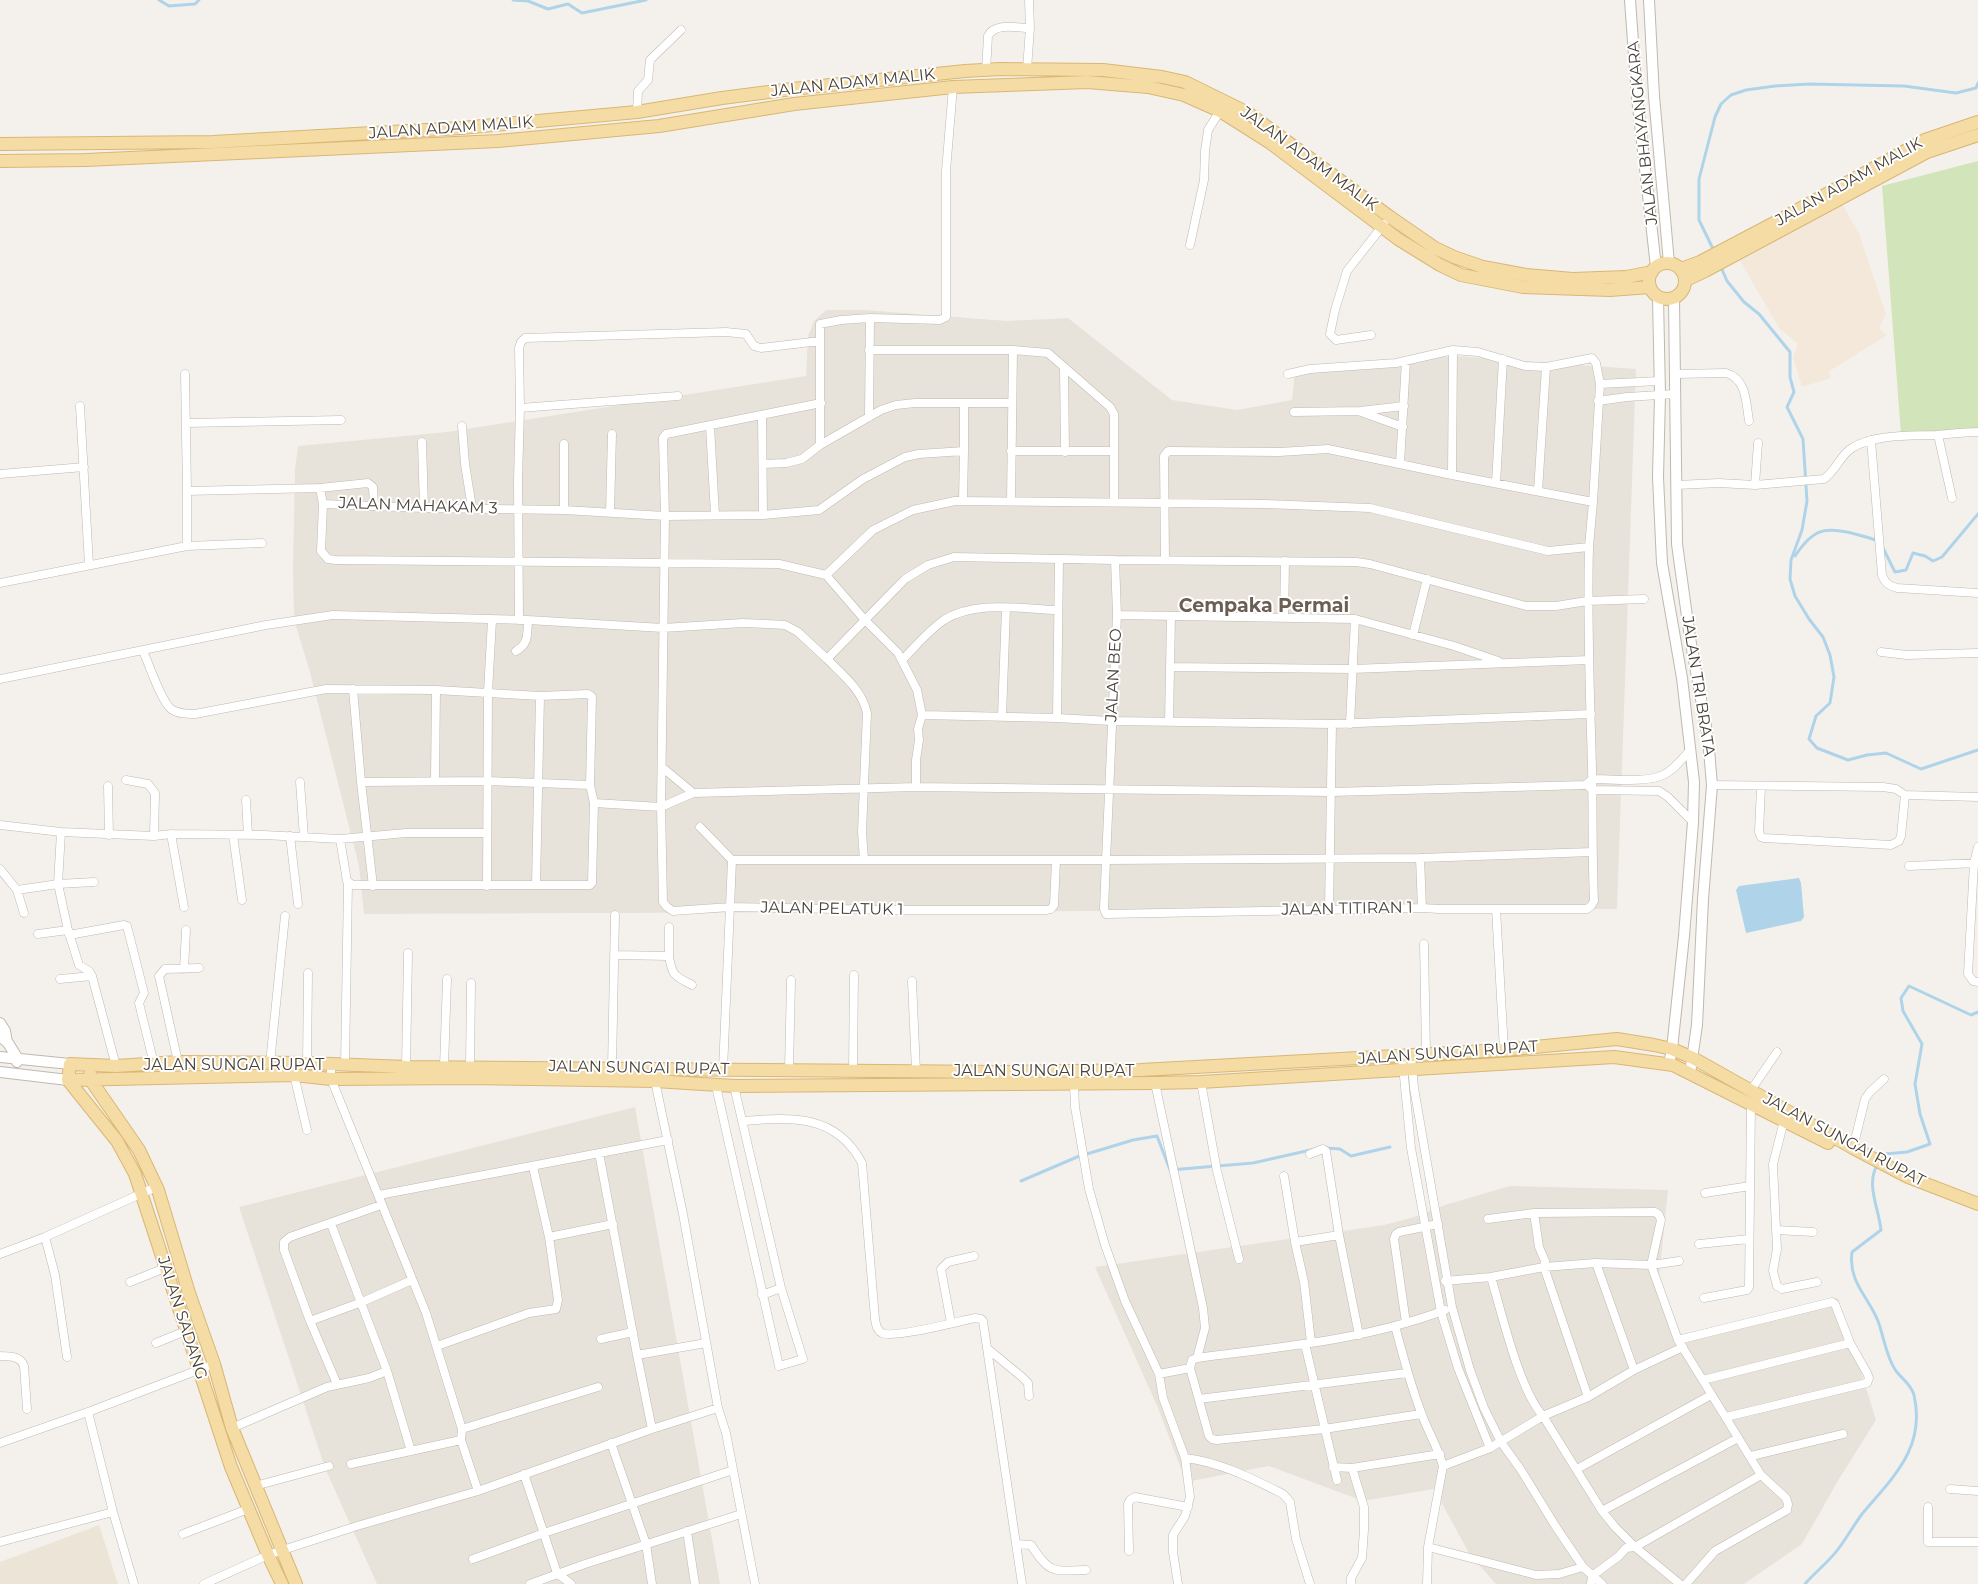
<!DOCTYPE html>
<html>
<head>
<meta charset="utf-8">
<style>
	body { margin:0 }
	canvas { display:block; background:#f4f1ec }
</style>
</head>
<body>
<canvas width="1978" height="1584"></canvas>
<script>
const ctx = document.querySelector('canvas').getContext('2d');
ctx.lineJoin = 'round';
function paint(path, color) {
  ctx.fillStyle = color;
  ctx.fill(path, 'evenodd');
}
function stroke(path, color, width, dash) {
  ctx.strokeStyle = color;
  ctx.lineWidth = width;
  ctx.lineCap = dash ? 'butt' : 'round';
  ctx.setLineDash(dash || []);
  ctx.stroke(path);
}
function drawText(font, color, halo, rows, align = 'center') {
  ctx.font = font + ' Montserrat,sans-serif';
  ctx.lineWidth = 4;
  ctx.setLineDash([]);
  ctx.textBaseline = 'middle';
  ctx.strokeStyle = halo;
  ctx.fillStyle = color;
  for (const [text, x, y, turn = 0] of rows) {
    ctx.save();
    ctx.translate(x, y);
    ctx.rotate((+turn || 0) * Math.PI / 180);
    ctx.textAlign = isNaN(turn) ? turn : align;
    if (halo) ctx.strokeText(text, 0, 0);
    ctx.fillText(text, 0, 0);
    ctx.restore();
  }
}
const residential = new Path2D(`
	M826,310H865L1007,321L1068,318L1172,400L1237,410L1292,400L1295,370L1456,356L1636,369L1617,909L364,914L359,866L310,672L294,620L293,568L295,469L298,446L447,432L806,376L808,336L814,321Z
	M635,1107L720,1584H377L325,1468L239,1207Z
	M1510,1186L1668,1190L1659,1278L1679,1335L1838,1298L1876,1420L1839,1479L1802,1544L1744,1584H1496L1470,1555L1434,1489L1363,1501L1269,1466L1186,1482L1158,1408L1095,1267L1384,1225L1414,1217L1445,1205Z`);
const commercial = new Path2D(`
	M1842,203L1860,236L1886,314L1879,328L1887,335L1828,372L1831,378L1802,387L1793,357L1798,344L1779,328L1740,261Z`);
const education = new Path2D(`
	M99,1525L118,1584H0V1562Z`);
const green = new Path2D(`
	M1978,161V429L1901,434L1882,186Z`);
const water = new Path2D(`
	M1799,878L1801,883L1804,917L1801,921L1746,933L1736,890L1739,886Z`);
const stream = new Path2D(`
	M159,0L169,6L195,4L199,0
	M513,0L528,1L548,9L568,4L582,13L646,0
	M1714,251L1699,220V179L1715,117L1721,104L1731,95L1746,90L1775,86L1809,84L1904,86L1956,93L1976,88L1978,83
	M1720,265L1727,281L1744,302L1759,314L1790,352V377L1794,392L1787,407L1803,439L1807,501L1802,530L1791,560L1790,579L1795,596L1809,619L1823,637L1830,655L1834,677L1830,703L1816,716L1809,739L1817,748L1848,760L1867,755L1886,753L1921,769L1978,750
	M1882,546L1895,572L1906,570L1913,553L1925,556L1933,561L1942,557L1978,514
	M1795,556C1813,529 1824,526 1855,534C1863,536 1871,538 1878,541
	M1326,1148L1340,1149L1351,1156L1390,1147
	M1882,1159L1885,1154L1907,1152L1930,1144L1920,1114L1915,1084L1922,1044L1903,1011L1901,998L1909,986L1971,1015L1978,1012
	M1021,1181L1077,1157L1133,1140L1157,1136L1170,1170L1253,1163L1315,1149
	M1805,1584C1815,1572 1829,1562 1839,1548C1847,1537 1854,1525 1862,1514C1893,1477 1926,1448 1914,1395C1911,1384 1902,1379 1896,1371C1886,1357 1884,1337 1878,1321C1868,1296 1848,1282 1852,1252L1881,1230C1879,1209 1865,1183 1878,1164`);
const minor = new Path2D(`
	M1029,0L1030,28
	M986,71L988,36C995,22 1017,28 1030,28L1027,69
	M637,112L638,91L648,80L650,60L681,30
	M1190,245L1204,180L1205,151L1208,130L1220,111
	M1371,335L1336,340L1330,334L1335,310L1347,271L1384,224
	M869,350H1013L1048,353L1110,407L1114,414V501
	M1064,369L1065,452
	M185,374L187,491
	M1675,374L1726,373C1747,379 1746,403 1749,421
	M1600,384L1659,381
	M1598,401L1627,397L1675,394
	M964,403V451L919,454L905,457L863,479L819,510L763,515L665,516L661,807L663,902L667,907L673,911L730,907L890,910H1046L1051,909L1054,905L1056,861
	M80,406L89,565
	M520,408L519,348L521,342L525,338L726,332L746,334L754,346L761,348L820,341
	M1294,412L1360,411L1404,406
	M1361,412L1403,427
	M762,415L763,515
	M869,417L870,318
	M186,423L341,420
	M462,426L465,464L472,508
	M710,426L715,515
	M1938,435L1952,498
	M1871,440L1882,575C1885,583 1888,585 1897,588L1978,593
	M422,442L424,508
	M820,445V324L841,320L870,318L940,320L946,317V171L953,87
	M1011,451H1114
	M1400,463L1406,361
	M764,464L786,463L802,459L820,445L881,410L896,405L915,403H1012
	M0,474L84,467
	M1452,475L1453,350
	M1496,483L1503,359
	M1677,485L1719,483L1755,485L1758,443
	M1755,485L1824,479C1836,471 1840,455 1852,448C1873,434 1912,436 1936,435C1950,434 1964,432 1978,432
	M320,488L368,483L373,487L374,505
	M1538,491L1546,367
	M963,501L964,451
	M1011,501L1013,350
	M323,504L321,551L328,559L336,560L779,564L826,575L864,619L898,653L917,690L922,715L918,729L919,740L916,760V787
	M564,510V444
	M610,512L612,434
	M187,546L262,543
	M1589,547L1593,502
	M1115,560L1117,615L1106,860L1420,858L1592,852
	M1165,560L1164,456L1168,451L1279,452L1328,449L1452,475L1593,502L1600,384L1596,363L1592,358L1546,367L1525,366L1478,352L1453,350L1396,363L1310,369L1288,374
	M0,583L187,546V491L320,488L323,504L424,508L564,510L665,516L663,438L666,434L821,403
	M1117,615L1355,619L1454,646L1498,661
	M1284,618L1285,561
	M519,620L518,480L520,408L678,396
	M1413,635L1427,579
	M143,651C149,664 161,701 171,709C178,714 187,714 195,714L326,689L436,690L540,696L588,694L592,697L590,785L594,803L592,883L590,885H353L347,881L340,839
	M516,651C529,644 527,634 528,620
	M1881,652L1907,655L1978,653
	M827,659C843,675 862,690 867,713L862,832L864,860
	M902,660C915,647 929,630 944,620C976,600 1022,609 1058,610
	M1170,667L1352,669L1589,660
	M0,679L266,625L333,615L528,620L663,628L743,623L767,624L785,625L798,632L827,659L905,579L928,565L954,557L1115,560L1356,562L1370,564L1526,606H1556L1587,601L1644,599
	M353,689L361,782L373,886
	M922,715L1057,718L1111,721L1332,724L1591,714
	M1002,716L1006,608
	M1057,718L1059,560
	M1169,722L1171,616
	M1350,724L1355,619
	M663,768L693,793
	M126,780L148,784L155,793L154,836
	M435,780L436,690
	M300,782L304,837
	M361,782L487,781L590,785
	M1712,785C1769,786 1826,786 1883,787L1896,789L1905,795L1978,797
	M108,786L109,835
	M1589,787L1593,790L1659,791L1668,797L1693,822
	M1761,787L1759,832L1761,837L1764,838L1891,845L1899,841L1901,836L1905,795
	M246,800L248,835
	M594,803L661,807L693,793L916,787L1332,792L1585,785L1593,779C1613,779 1645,783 1663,775C1674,770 1683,758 1691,749
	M0,825L61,832L154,836L171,834L264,835L340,839L406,833H487
	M700,827L732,860H1106L1104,909L1106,914L1422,908L1439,909H1587L1591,906L1594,901C1592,857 1593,812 1592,768C1590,694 1587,621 1589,547L1548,551L1370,508L1265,504L955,501L913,510L873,530L826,575
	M61,832L58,884L68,930L79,965L89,971L92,976L116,1066
	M171,834L184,907
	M233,835L242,900
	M290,836L298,904
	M1978,847L1974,863L1968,974L1973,981L1978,982
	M1420,858L1422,908
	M1909,866L1977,863
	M0,869L17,890L24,913
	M536,884L540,696
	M487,886L488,692L492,620
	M17,890L58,884L94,882
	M1496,909L1504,1050
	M1329,910L1332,724
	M38,934L68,930
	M69,935L124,925L127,926L144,993L139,1003L154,1064
	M1424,944L1426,1054
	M614,955L669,956V927
	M669,956C672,976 675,976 692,985
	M184,969L186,930
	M60,979L92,976
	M912,981L916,1071
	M1411,1055L1414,1088L1452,1307L1470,1370L1484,1408L1501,1442L1521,1470L1556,1527L1583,1567L1602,1584
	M1402,1056L1411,1148L1441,1312L1458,1368L1490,1448
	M178,1062L159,976L165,969L199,968
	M270,1063L285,916
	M307,1063L308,973
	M331,1065V1079L426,1313L462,1429L461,1440L478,1491
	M345,1065L348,883
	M470,1066L471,983
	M406,1067L408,953
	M444,1067L447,979
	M612,1068L615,915
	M723,1070L732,860
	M789,1070L791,980
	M853,1071L854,975
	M294,1075L307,1130
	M655,1081L683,1214L718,1408L726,1433L755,1584
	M1201,1082L1217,1171L1239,1259
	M1155,1083L1203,1308L1205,1328L1197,1358L1192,1360L1190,1368L1209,1436L1212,1439L1217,1440L1324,1429L1421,1414
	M1074,1084L1075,1107L1089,1189L1105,1245L1125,1301L1159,1374L1163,1398L1185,1458L1190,1497L1185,1516L1173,1535V1552L1178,1584
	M716,1086L779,1366L803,1359L781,1288L734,1086
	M1751,1090L1777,1052
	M1785,1117L1773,1164L1777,1249L1773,1271L1777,1286L1782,1289L1817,1282
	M743,1121C792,1117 836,1114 862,1163L875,1319C876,1324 876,1330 882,1333C892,1339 960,1321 975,1318L981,1319L983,1321L1022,1584
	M1853,1148L1865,1099L1870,1092L1884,1079
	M599,1153L637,1355L706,1343
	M1310,1154L1323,1149L1326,1151L1339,1235L1359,1335
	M1284,1176L1295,1242L1304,1282L1311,1342
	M1705,1193L1750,1186
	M379,1195L668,1140
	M1534,1213L1655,1212L1659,1215L1661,1220L1651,1265L1678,1340L1761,1475L1786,1498L1788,1504L1787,1510L1715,1551L1686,1584
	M1488,1219L1534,1213L1539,1247L1545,1261L1544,1267L1588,1397
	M331,1224L387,1371L411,1451
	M1776,1230L1813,1232
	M45,1237L55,1275L67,1357
	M549,1237L613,1224
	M1295,1242L1339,1235
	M1699,1244L1749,1239
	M0,1254L45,1237L156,1187
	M1596,1263L1634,1370
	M1491,1277C1502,1314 1519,1389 1543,1416L1602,1511L1615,1527L1635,1547L1680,1584
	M1445,1281L1491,1277L1544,1267L1596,1263L1651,1265L1679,1261
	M130,1282L165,1268
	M762,1295L781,1288
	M1704,1298L1747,1290L1749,1287L1751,1102
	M310,1321L362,1302L412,1280
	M951,1323L941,1269L948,1262L974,1256
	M1406,1323L1394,1239L1396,1234L1399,1232L1438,1224
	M1395,1326C1403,1355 1410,1384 1421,1412C1427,1430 1438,1447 1443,1466L1428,1547L1427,1584
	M601,1339L633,1332
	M1678,1340L1832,1302L1835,1304L1850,1343L1867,1373L1869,1378L1867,1383L1726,1417
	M156,1343L188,1330
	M1305,1344L1337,1480
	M437,1346L529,1313L556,1309L558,1300L549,1237L533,1167
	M988,1349L1022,1377L1028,1383L1029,1396
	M637,1355L652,1429
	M0,1356C10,1357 20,1355 24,1366L27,1409
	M1197,1358C1280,1347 1366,1340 1445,1310
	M1159,1374L1190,1368
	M1703,1380L1850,1343
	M337,1384L310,1321L284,1250V1242L290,1237L381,1205
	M1199,1399L1407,1373
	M88,1412L113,1512L134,1584
	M232,1428L327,1387L369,1378L387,1371
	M462,1429L598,1387
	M0,1443L88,1412L214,1364
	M611,1443L646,1544L652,1584
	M1751,1456L1843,1434
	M1185,1458C1220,1462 1251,1478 1283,1494L1290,1502L1296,1539L1310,1584
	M351,1464L461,1440
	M1443,1466L1490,1448L1543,1416L1588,1397L1634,1370L1683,1347
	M1333,1467L1352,1468L1440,1454
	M1577,1469L1711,1395
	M524,1474L557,1573L571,1584
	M255,1486L329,1466
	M1950,1489L1978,1491
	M1928,1507V1542H1978
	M1602,1511L1738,1438
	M687,1531L695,1584
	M183,1534L248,1509
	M0,1542L113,1512
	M1016,1544L1031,1545C1050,1574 1052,1571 1086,1570
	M1428,1547L1536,1575L1559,1574L1583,1567
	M1129,1551L1128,1504L1130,1500L1135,1497L1188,1507
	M473,1559L544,1533L733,1470
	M204,1584L268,1555L289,1548L357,1526L478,1491L652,1429L718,1408
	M530,1584L585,1564L741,1514
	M1351,1584V1578L1362,1558L1364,1530V1507L1352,1468
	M1591,1584L1592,1576L1619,1556L1626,1548L1635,1547L1761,1475`);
const tertiary = new Path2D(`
	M1630,0L1637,97L1656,267
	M1649,0L1654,96L1669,263
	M1658,297L1660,395L1658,477L1662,563L1682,678L1694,782L1693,822L1684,936L1672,1049L1669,1064
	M1674,298L1677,544L1690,638L1708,738L1712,785L1703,899L1697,1025L1690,1073
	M0,1023L5,1031L7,1042
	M0,1036L8,1043L18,1059L17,1062
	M0,1057L70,1064
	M0,1072L68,1080`);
const primary = new Path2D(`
	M0,144L213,142L461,128L637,112L722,98L792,89L965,71L1000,69L1103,70L1162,77L1185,82L1248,113L1390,217L1435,248L1454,257L1483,267L1526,275L1573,279L1626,277L1652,272
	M0,161L86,160L498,141L659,126L794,104L953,87L1087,82L1148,87L1184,95L1220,111L1269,142L1398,239L1440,265L1461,275L1523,287L1610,290L1650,287
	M1649 281a18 18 0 1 1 36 0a18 18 0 1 1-36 0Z
	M1681,269L1700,262L1774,223L1925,140L1978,122
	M1686,280L1705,271L1927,152L1978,135
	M90,1074V1079L139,1150L158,1190L189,1293L214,1364L232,1428L296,1584
	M68,1080L294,1075L331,1079L469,1078L655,1081L734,1086L1155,1083L1201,1082L1614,1057L1673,1065L1828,1143
	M282,1584L268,1555L231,1467L135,1174L117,1141L68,1080L70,1064L116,1066L178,1062L307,1063L406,1067L1002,1072L1141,1070L1504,1050L1617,1039L1654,1045L1672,1049L1693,1058L1853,1148L1908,1177L1978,1204`);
const streetNames = [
	["JALAN ADAM MALIK",853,83,-6],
	["JALAN ADAM MALIK",451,128,-4],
	["JALAN BHAYANGKARA",1643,133,-96],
	["JALAN ADAM MALIK",1309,159,36],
	["JALAN ADAM MALIK",1849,182,-29],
	["JALAN MAHAKAM 3",418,506,2],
	["JALAN BEO",1114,675,-87],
	["JALAN TRI BRATA",1698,686,81],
	["JALAN PELATUK 1",832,909,1],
	["JALAN TITIRAN 1",1347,909,-1],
	["JALAN SUNGAI RUPAT",1448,1053,-4],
	["JALAN SUNGAI RUPAT",234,1065],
	["JALAN SUNGAI RUPAT",639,1068,1],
	["JALAN SUNGAI RUPAT",1044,1071],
	["JALAN SUNGAI RUPAT",1844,1140,28],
	["JALAN SADANG",182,1318,72]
];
const quarterNames = [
	["Cempaka Permai",1264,606]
];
paint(residential, '#e8e3da');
paint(commercial, '#f3e8da');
paint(education, '#ece5d7');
paint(green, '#d2e4b9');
paint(water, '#afd4ea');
stroke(stream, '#afd4ea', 3);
stroke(minor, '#bfb9af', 9);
stroke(tertiary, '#bfb9af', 12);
stroke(primary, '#d9b775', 14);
stroke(minor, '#fff', 8);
stroke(tertiary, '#fff', 10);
stroke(primary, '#f5dba4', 12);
drawText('16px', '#48423a', '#fff', streetNames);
drawText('bold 19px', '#6a5f52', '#fff', quarterNames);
</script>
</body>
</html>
